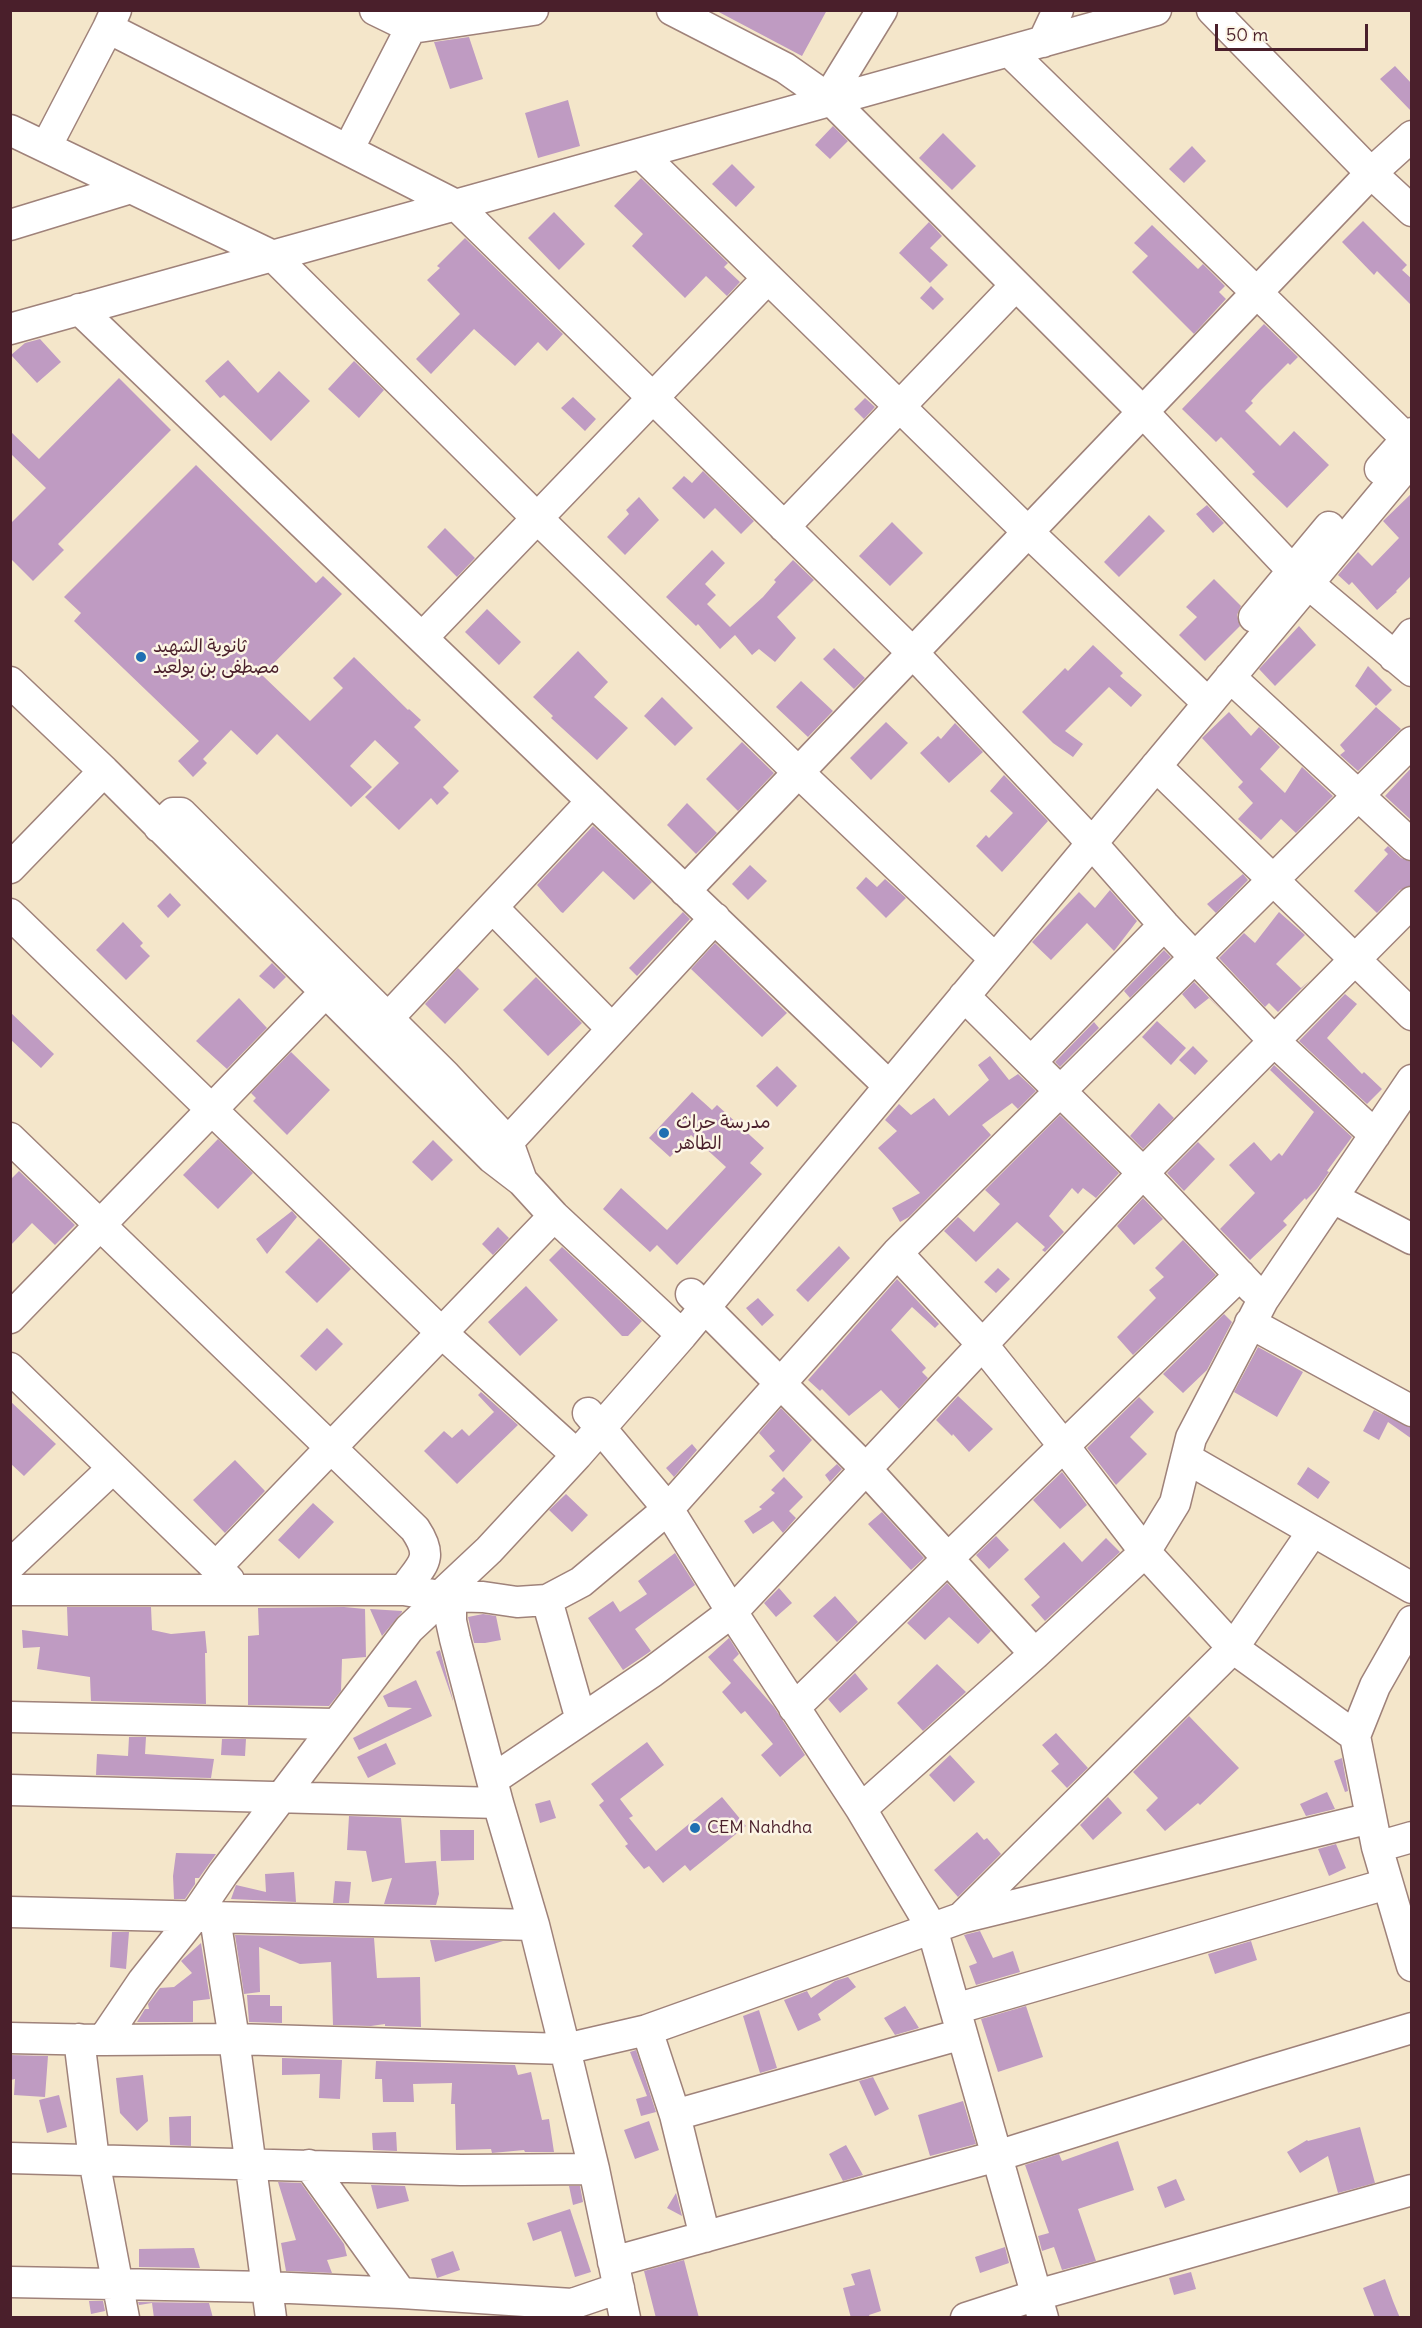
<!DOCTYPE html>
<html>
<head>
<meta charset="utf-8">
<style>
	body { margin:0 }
	#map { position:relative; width:1422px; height:2328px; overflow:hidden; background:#f4e6ca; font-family:Delius,sans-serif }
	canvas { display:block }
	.frame { position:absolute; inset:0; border:12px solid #4a1f2b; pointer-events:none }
	.scale { position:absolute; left:1215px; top:24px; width:153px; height:27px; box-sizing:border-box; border:3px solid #4a1f2b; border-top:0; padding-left:8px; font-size:18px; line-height:21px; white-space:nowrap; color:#4a1f2b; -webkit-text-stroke:4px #fcf5e5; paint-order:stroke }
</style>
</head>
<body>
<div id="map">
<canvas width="1422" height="2328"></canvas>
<div class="frame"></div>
<div class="scale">50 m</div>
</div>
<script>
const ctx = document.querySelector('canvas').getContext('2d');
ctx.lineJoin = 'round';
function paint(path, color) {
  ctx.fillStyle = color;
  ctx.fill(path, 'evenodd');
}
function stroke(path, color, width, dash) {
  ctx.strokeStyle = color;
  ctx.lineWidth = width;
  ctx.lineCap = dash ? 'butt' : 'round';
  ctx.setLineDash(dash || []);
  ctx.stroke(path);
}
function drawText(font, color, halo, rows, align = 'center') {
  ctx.font = font + ' Delius,"Playpen Sans Arabic",sans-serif';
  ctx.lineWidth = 5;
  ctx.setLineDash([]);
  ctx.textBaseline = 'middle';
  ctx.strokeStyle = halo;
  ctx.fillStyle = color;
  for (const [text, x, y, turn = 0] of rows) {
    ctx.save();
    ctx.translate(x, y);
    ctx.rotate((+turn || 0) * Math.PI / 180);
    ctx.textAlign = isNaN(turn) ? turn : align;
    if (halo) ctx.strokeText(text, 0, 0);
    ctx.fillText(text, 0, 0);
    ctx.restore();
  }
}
const building = new Path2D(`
	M715,10H827L802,56Z
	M469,37L483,79L450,89L434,42Z
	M1395,66L1412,84V112L1380,79Z
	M568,100L580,146L538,158L525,113Z
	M833,126L848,141L830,159L815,145Z
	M943,133L976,166L952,190L919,158Z
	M1192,146L1206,161L1184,183L1169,169Z
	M732,164L755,187L736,207L712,184Z
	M641,178L728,263L724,267L740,282L727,296L706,276L685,298L632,246L643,234L614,206Z
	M554,212L585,244L559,270L528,238Z
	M1363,221L1407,265L1402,270L1412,279V306L1377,271L1374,275L1342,242Z
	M929,222L942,236L930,248L948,265L930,283L899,253Z
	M1152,225L1198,269L1203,264L1225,286L1219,292L1226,299L1194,334L1132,272L1148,256L1134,243Z
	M465,238L563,334L547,351L538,342L515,366L474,329L431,374L416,359L460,314L427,280L440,268L437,266Z
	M931,286L944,299L933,310L920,298Z
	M1264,324L1298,357L1290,365L1288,363L1261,390L1251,401L1253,403L1245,411L1280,446L1294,431L1329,465L1287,508L1252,474L1255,472L1221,437L1216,442L1182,409Z
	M40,339L61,362L37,383L11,355L25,343Z
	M228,360L258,393L279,371L310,401L271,441L224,395L220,398L205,381Z
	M354,361L384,390L359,418L328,389Z
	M119,378L171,430L58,544L64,550L33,581L10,558V524L46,488L10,453V431L39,459Z
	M573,397L596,419L585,431L561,408Z
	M865,398L875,407L864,419L854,409Z
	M196,465L316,583L323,576L342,594L262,675L310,721L343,688L333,678L354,657L408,710L409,709L421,720L414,727L459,771L443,787L449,793L437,805L431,798L399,830L365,797L399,763L375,740L350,766L372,787L351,807L277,734L257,755L231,730L203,759L207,763L193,777L178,761L199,741L74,621L81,613L64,597Z
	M703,471L754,521L741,534L715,508L704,519L672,488L684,476L692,483Z
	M1412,493V575L1396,591L1397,592L1377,610L1352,582L1349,585L1338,575L1358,552L1372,566L1399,538L1383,521Z
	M639,497L659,520L625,555L607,537L629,514L626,510Z
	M1207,505L1224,523L1213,533L1196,514Z
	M1149,515L1165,531L1119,577L1104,562Z
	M892,522L923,553L890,586L859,556Z
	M445,528L475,558L457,577L427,547Z
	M712,550L725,563L705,584L716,595L707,604L730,627L763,597L776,582L774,580L793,560L814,580L777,617L796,638L775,662L759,649L752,655L735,635L720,649L698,624L696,626L666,597Z
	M1214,579L1241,606L1237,615L1240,626L1205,661L1179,635L1197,617L1186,607Z
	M487,609L521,642L499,665L465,632Z
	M1299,626L1316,645L1275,686L1259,669Z
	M1093,645L1123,673L1120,676L1142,695L1131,707L1109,687L1065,731L1083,744L1073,757L1053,743L1022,712L1065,668L1068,671Z
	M834,648L865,678L854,689L823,659Z
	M578,651L608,682L594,697L628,728L597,760L551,718L553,716L533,697Z
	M1368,666L1392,690L1376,706L1355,686Z
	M801,681L833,711L808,737L776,707Z
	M662,697L693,728L675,746L644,716Z
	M1376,707L1401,729L1358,771L1340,755L1345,751L1340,745Z
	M1229,712L1251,736L1259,727L1280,747L1260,769L1285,793L1302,767L1333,796L1296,833L1281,819L1261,840L1238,819L1253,803L1238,787L1243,782L1202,738Z
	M886,722L908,743L871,780L850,758Z
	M955,723L983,752L949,783L920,753L938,736L941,739Z
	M742,742L774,773L738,811L706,779Z
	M1412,767V821L1385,796Z
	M1004,775L1048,821L1002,872L976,846L986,835L989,838L1013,813L990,791Z
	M687,803L717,833L696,854L667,825Z
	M593,826L652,882L634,900L603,871L563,913L561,912L537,885Z
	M1388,846L1401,858L1412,862V885L1400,890L1377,913L1354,891L1388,854L1384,850Z
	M750,865L767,881L748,900L732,884Z
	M1243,874L1248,880L1216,913L1207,904Z
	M866,877L877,887L885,879L906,898L886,918L856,888Z
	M1110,890L1137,921L1114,951L1087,923L1051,960L1032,942L1079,892L1095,908Z
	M170,893L181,905L168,918L157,906Z
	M683,912L690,919L637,976L629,968Z
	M1279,912L1305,935L1276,964L1301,988L1309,981L1278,1012L1269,1003L1265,1007L1219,958L1244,933L1255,943Z
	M123,922L143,943L140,946L150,956L126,980L96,950Z
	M715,943L787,1013L762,1037L691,969Z
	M1164,950L1171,957L1130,998L1124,991Z
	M272,963L286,977L274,989L259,976Z
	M458,968L479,989L445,1024L425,1004Z
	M536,977L582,1023L548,1056L503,1010Z
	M1194,982L1224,1013L1209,998L1195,1009L1182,994Z
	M1345,994L1357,1004L1327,1038L1362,1074L1364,1072L1382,1089L1367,1104L1299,1041Z
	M239,998L267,1028L227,1069L196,1041Z
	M10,1012L54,1054L41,1068L10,1039Z
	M1157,1021L1186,1048L1171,1065L1142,1037Z
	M1094,1022L1099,1028L1060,1067L1055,1062Z
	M1193,1046L1208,1061L1195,1075L1179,1060Z
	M291,1052L330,1090L287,1135L253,1101L256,1098L251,1093Z
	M990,1056L1009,1080L1018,1074L1036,1091L1018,1109L1012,1103L982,1125L991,1135L909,1217L900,1222L892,1208L920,1193L878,1148L897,1131L885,1120L899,1104L911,1115L934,1098L949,1116L989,1080L978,1065Z
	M1274,1065L1352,1137L1327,1171L1329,1172L1317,1189L1306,1200L1305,1198L1283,1221L1287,1225L1250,1260L1220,1229L1255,1193L1229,1165L1254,1142L1271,1161L1279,1153L1282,1156L1314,1112L1270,1070Z
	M777,1066L797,1086L777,1107L756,1086Z
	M692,1092L712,1110L717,1105L764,1148L750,1163L762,1174L677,1265L657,1245L650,1252L603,1209L621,1188L667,1230L726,1167L691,1135L670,1157L649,1138Z
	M1159,1103L1174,1118L1143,1149L1130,1136Z
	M1060,1115L1119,1173L1096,1198L1083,1188L1078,1194L1072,1188L1049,1216L1064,1232L1045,1252L1042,1250L1045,1247L1017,1222L976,1262L944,1231L958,1217L974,1232L1000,1204L985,1190Z
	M218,1139L253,1173L218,1209L183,1175Z
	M433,1140L453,1160L432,1181L412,1162Z
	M1198,1142L1215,1159L1184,1191L1167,1173Z
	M19,1171L75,1225L55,1245L32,1223L10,1246V1180Z
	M1143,1198L1163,1219L1134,1245L1117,1226Z
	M292,1211L297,1217L267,1254L256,1239Z
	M498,1227L509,1238L493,1255L482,1244Z
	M319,1238L351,1269L317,1303L285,1272Z
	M1183,1240L1216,1275L1133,1355L1117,1337L1156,1298L1149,1290L1164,1277L1155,1268Z
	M839,1246L850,1258L808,1302L796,1290Z
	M562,1247L642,1321L628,1336H622L549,1260Z
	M998,1268L1010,1279L996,1293L984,1282Z
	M897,1279L939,1324L935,1328L912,1307L891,1330L926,1368L922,1372L928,1378L899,1409L881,1390L849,1416L822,1389L820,1391L808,1380Z
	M526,1286L558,1320L520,1356L488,1322Z
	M758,1298L774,1315L762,1326L746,1308Z
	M1224,1314L1232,1322L1207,1370L1183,1393L1163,1374Z
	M327,1328L343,1344L316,1371L300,1356Z
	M1258,1347L1303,1372L1277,1417L1234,1392Z
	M481,1392L518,1425L457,1484L424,1451L444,1431L452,1438L462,1429L469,1436L494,1412L478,1395Z
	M958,1396L993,1429L969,1452L953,1434L952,1436L936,1420Z
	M1139,1397L1154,1412L1130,1437L1147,1454L1116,1485L1087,1448Z
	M10,1401L56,1444L24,1476L10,1463Z
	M781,1408L812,1440L783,1472L769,1456L775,1451L759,1433Z
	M1374,1410L1412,1428V1439L1388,1422L1379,1440L1363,1431Z
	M692,1444L697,1450L674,1477L666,1468Z
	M235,1460L265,1491L225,1533L193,1500Z
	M837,1464L842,1469L830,1482L825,1475Z
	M1308,1467L1330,1482L1318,1499L1297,1484Z
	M1062,1472L1087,1505L1060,1529L1033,1500Z
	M784,1477L803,1497L789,1511L796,1518L783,1533L773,1521L753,1534L744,1521L762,1509L759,1507L775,1493L771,1490Z
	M566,1494L588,1515L572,1532L549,1510Z
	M313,1503L334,1522L299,1559L278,1540Z
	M882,1512L924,1558L911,1570L868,1524Z
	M996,1536L1009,1550L989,1569L976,1555Z
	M1106,1538L1120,1552L1045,1621L1031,1605L1040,1597L1024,1579L1064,1542L1082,1562Z
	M675,1553L695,1585L635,1629L651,1651L623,1670L588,1618L613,1601L620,1612L647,1594L638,1581Z
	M947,1583L991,1631L978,1644L949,1617L925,1640L907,1623Z
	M779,1588L792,1603L776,1617L764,1603Z
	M835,1596L858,1622L837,1642L813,1616Z
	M67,1607H151L152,1630L171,1634L205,1631L207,1653H205L206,1704L91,1701L90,1677L37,1669L40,1647L23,1648L22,1630L68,1636Z
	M344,1607L365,1609L366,1657L342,1659L341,1691L329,1706L248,1705V1636L259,1635L258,1608Z
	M370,1609L402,1611V1612L382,1636Z
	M483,1614L496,1616L501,1640L485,1643H474L468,1617Z
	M729,1638L739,1654L733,1660L774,1707L805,1755L780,1777L761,1755L773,1744L745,1711L741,1714L722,1692L731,1683L708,1657Z
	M440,1650L453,1700V1701L436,1652Z
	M937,1664L966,1692L923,1731L897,1703Z
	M855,1673L868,1689L840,1713L828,1699Z
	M416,1680L432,1716L359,1750L353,1738L412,1708L388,1707L383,1696Z
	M1189,1716L1239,1768L1200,1805L1198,1803L1165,1831L1146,1810L1158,1798L1133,1772Z
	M1056,1733L1088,1768L1067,1788L1051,1771L1059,1764L1042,1745Z
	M129,1737H146L145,1754L214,1759L211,1778L96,1775L97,1754L128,1756Z
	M222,1739H246L245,1756L221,1755Z
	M647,1742L664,1765L620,1799L633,1816L629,1818L656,1851L722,1797L746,1826L690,1871L685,1865L663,1883L649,1866L644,1869L625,1846L628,1844L599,1805L604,1801L591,1784Z
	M386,1743L396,1764L368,1778L357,1757Z
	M950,1755L975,1782L954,1802L929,1775Z
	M1342,1758L1348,1791L1345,1792L1334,1761Z
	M1327,1792L1335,1809L1306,1816L1300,1804Z
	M1108,1797L1122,1813L1093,1840L1080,1825Z
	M550,1800L556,1818L540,1823L535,1804Z
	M349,1816L401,1818L405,1863L436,1861L439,1894L436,1905L384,1904L392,1878L372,1882L366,1851L347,1850Z
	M440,1830H474V1860L441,1861Z
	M977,1832L984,1840L987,1838L1001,1854L958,1897L934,1870Z
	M1336,1844L1346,1868L1329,1876L1318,1849Z
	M176,1853L216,1854L199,1878H195V1884L185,1899H174L173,1876Z
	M294,1872L296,1902L231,1899L236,1885L266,1892L265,1874Z
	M335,1881L351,1882L349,1903H333Z
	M980,1931L993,1958L1013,1951L1020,1972L976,1985L969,1966L977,1963L964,1935Z
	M112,1932H129L126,1969L110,1967Z
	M235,1935L374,1938L377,1978L420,1977L421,2027L385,2026V2024L371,2026L333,2025L331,1962L300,1964L259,1947L260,1992L244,1994Z
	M430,1940L503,1941L435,1962Z
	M1251,1941L1257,1960L1215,1974L1208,1954Z
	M201,1943L210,1999L193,2001V2022H137L145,2009H149L148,2004L160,1988L174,1987L192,1973L181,1961Z
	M848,1977L856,1987L818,2014L821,2020L798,2031L784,2000L807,1991L811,1998L835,1981Z
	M247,1995H270V2006H282V2023L249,2022Z
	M905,2006L919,2028L895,2035L884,2018Z
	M1026,2006L1043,2057L998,2072L981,2019Z
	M759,2010L777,2068L760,2073L743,2016Z
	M636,2050L656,2112L641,2116L636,2099L647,2096L630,2052Z
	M10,2055L48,2056L45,2097L14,2095L15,2079L10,2080Z
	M282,2058L342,2060L340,2099L319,2098L320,2074L282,2075Z
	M376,2061L515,2065L518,2075L531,2072L542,2120L549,2119L554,2152H525L524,2150L492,2153L491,2149L456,2150L455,2104H451L452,2083L413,2084L414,2102H383L382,2079H375Z
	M143,2075L148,2121L137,2131L120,2113L116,2078Z
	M873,2077L889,2109L875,2116L859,2081Z
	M59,2095L67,2127L47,2133L39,2100Z
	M963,2101L976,2144L930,2156L918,2115Z
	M191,2116V2146L170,2145L169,2117Z
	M649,2121L659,2150L635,2159L624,2130Z
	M1360,2127L1375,2183L1338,2193L1328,2156L1300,2173L1287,2152L1307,2140L1308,2141Z
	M396,2132L397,2151L373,2150L372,2133Z
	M1118,2141L1134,2190L1078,2209L1096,2261L1062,2270L1054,2247L1042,2251L1038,2236L1049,2233L1025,2165L1059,2154L1062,2161Z
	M846,2145L863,2175L843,2181L829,2154Z
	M1176,2179L1185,2200L1165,2208L1157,2187Z
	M278,2182L301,2183L344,2244L347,2256L327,2260L332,2273L286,2271L281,2243L296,2240Z
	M371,2185L405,2186L409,2201L377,2209Z
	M569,2186H580L583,2202L573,2205Z
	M676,2193L682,2216L667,2208Z
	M570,2209L591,2272L575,2277L561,2231L533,2241L527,2223Z
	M1005,2247L1009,2263L980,2273L975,2257Z
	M194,2248L200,2268L139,2267V2249Z
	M453,2251L460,2270L437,2278L431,2259Z
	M684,2260L699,2318H656L644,2271Z
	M870,2269L881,2311L869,2315L870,2318H851L843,2288L855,2285L851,2274Z
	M1191,2272L1196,2289L1174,2295L1169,2278Z
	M1385,2279L1393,2301L1400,2318H1375L1363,2288Z
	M89,2301H103L105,2311L91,2314Z
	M138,2302L209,2303L213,2318H154L152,2303L139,2305Z`);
const minor = new Path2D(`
	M116,10L108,28L456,205L913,653L1080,830L1164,925L1274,1041L1375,1135
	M375,10L412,28L533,10
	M672,10L785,68L832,101L1143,412L1292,570L1412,671
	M1212,10L1371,173L1412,211
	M1043,42L1058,10
	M1009,51L1412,444
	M828,98L882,10
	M10,130L273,256L538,519L798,772L995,959
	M46,147L108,28
	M348,150L419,12
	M641,154L1028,532L1208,703
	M10,225L131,188
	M79,309L889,1086
	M10,329L1156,10
	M1380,469L1412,433
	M784,527L1016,285
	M1254,617L1329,527
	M422,638L768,278
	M1394,657L1412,634
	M1230,677L1412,845
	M10,682L104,771L492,1158L522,1181L554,1216L682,1335
	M1156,766L1412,1015
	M159,827L173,813H181L446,1076L508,1142L522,1181
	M10,868L104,771
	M685,891L1371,173L1412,136
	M493,908L612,1029
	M10,914L441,1332L577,1455
	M964,996L1143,1173L1253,1289
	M375,1032L592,801
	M1031,1062L1164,925
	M10,1138L415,1529C435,1559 422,1564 404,1590
	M495,1156L715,918
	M1333,1198L1412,1239
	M897,1253L982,1344L1063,1445L1145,1552L1233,1648L1355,1736
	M691,1294L866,1469L1035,1654
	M10,1318L340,977
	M1250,1323L1412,1411
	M10,1368L229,1580
	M588,1413L668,1509L732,1612L861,1809L932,1928L1043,2318
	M1186,1458L1412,1588
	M10,1565L113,1468
	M216,1567L554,1216
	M10,1590H404L440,1596L483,1597L517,1602L547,1600L581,1582L668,1509L897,1253L1412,742
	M451,1597V1621L455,1639L498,1803L534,1925L565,2049L594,2169L625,2318
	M547,1600L581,1720
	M1412,1621L1375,1686L1355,1736L1377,1847L1412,1966
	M794,1708L1240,1275
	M10,1717L335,1724
	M492,1780L652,1672L732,1612L1143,1173L1412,902
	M10,1790L498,1803
	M861,1809L1035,1654L1145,1552L1175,1503L1191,1438L1263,1300L1412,1080
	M1377,1847L1412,1837
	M10,1912L534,1925
	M215,1918L234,2039L271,2318
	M961,1918L1233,1648L1313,1531
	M955,2009L1387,1884
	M647,2030L675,2115L705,2237
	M10,2038L103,2040L234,2039L565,2049L647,2030L961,1918L1371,1818
	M79,2039L94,2160L124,2318
	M103,2040L143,1981L193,1918L223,1874L409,1629L425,1614L440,1596L489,1550L577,1455L682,1335L1412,459
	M675,2115L962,2034
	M10,2158L461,2170L594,2169
	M309,2165L401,2293
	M613,2262L997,2156L1258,2074L1412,2028
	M10,2282L268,2287L401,2293L572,2304
	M554,2313L572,2304L619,2288
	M966,2318L1037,2295L1412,2190`);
const markers = [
	[141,657,6,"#1f6fb2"],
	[664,1133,6,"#1f6fb2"],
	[695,1828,6,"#1f6fb2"]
];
const poiNames = [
	["ثانوية الشهيد",153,647],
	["مصطفى بن بولعيد",153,668],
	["مدرسة حراث",676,1123],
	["الطاهر",676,1144],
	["CEM Nahdha",707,1828]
];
paint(building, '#bf9bc2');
stroke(minor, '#9f827a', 33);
stroke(minor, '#fff', 30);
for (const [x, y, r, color] of markers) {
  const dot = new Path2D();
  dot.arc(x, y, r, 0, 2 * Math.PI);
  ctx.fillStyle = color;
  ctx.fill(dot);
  stroke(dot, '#fcf5e5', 2);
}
drawText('18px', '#4a1f2b', '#fcf5e5', poiNames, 'left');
</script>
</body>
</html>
